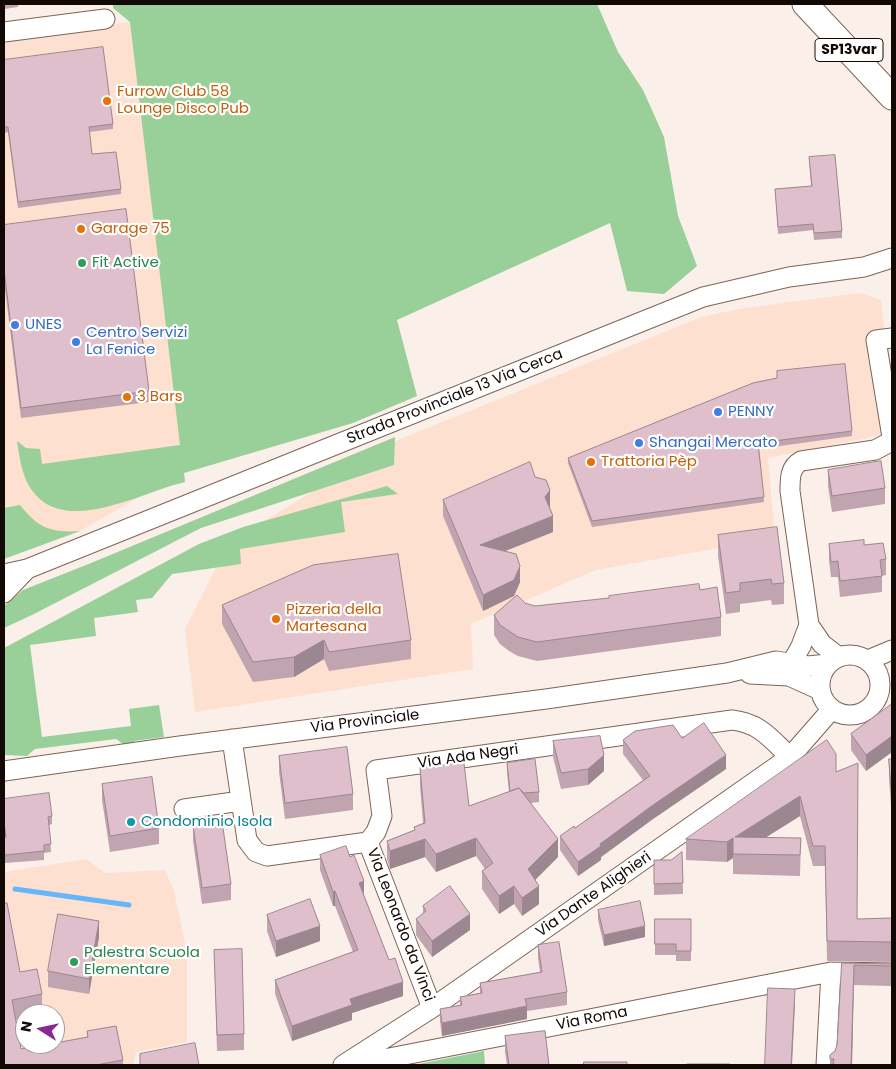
<!DOCTYPE html>
<html>
<head>
<meta charset="utf-8">
<style>
	body { margin:0 }
	#map { position:relative; width:896px; height:1069px; overflow:hidden; background:#fbefe9; font-family:Poppins,sans-serif }
	canvas { display:block }
	.frame { position:absolute; inset:0; border:5px solid #120905; pointer-events:none }
	.north { position:absolute; left:15px; top:1004px; width:50px; height:50px; box-sizing:border-box; background:#fff; border:1px solid #a09d9b; border-radius:50%; rotate:280deg; font-size:14px; font-weight:700; line-height:20px; text-align:center; color:#120905 }
	.north::after { content:''; display:block; margin:auto; width:18px; height:22px; background:#882892; clip-path:polygon(50% 0,100% 100%,50% 72%,0 100%) }
</style>
</head>
<body>
<div id="map">
<canvas width="896" height="1069"></canvas>
<div class="frame"></div>
<div class="north">N</div>
</div>
<script>
const ctx = document.querySelector('canvas').getContext('2d');
ctx.lineJoin = 'round';
function paint(path, color) {
  ctx.fillStyle = color;
  ctx.fill(path, 'evenodd');
}
function stroke(path, color, width, dash) {
  ctx.strokeStyle = color;
  ctx.lineWidth = width;
  ctx.lineCap = dash ? 'butt' : 'round';
  ctx.setLineDash(dash || []);
  ctx.stroke(path);
}
function drawText(font, color, halo, rows, align = 'center') {
  ctx.font = font + ' Poppins,sans-serif';
  ctx.lineWidth = 4.5;
  ctx.setLineDash([]);
  ctx.textBaseline = 'middle';
  ctx.strokeStyle = halo;
  ctx.fillStyle = color;
  for (const [text, x, y, turn = 0] of rows) {
    ctx.save();
    ctx.translate(x, y);
    ctx.rotate((+turn || 0) * Math.PI / 180);
    ctx.textAlign = isNaN(turn) ? turn : align;
    if (halo) ctx.strokeText(text, 0, 0);
    ctx.fillText(text, 0, 0);
    ctx.restore();
  }
}
const built = new Path2D(`
	M130,22L185,482L163,487L139,497L80,531L4,559V40Z
	M860,293L881,300L892,392L882,435L768,458L775,538L596,570L471,624L473,669L195,712L185,629L229,542L400,439L704,316L745,308Z
	M86,859L105,873L165,870L174,891L187,953V1042L136,1052L133,1065H4V872ZM25,1014H55V1044H25Z`);
const green = new Path2D(`
	M113,4H597L618,52L643,90L664,137L678,216L697,266L664,294L627,291L610,223L397,320L417,396L353,423L184,473L185,482C140,492 57,542 27,482C21,469 19,454 17,441L26,448L40,449L42,464L180,445L130,22L113,8Z
	M395,437L394,465L201,528L32,615L4,628V606L23,590L91,563Z
	M387,486L398,494L341,502L345,532L240,549L241,564L172,574L152,598L136,600L138,612L94,618L96,636L30,645L42,737L131,726L129,709L159,705L164,737L134,741V745L126,746L116,739L35,749L27,756L4,755V648L199,544L243,527Z
	M20,505C38,528 51,533 80,531L4,559V508Z
	M484,1051L485,1065H414Z`);
const stream = new Path2D(`
	M15,889L129,905`);
const minor = new Path2D(`
	M4,32L105,19
	M892,338L876,340L892,437
	M4,574L27,569L703,297L789,277L864,267L892,258
	M4,593L27,569
	M820 685a30 30 0 1 1 60 0a30 30 0 1 1-60 0Z
	M839,657L822,644L809,625L790,491C790,478 790,467 801,461L875,450L892,441
	M868,660L892,650
	M791,664L801,646L809,625
	M750,674L789,676L820,690
	M232,739L247,840L256,852L267,856L368,842L376,832L382,816L376,770L732,720C760,723 771,739 790,757
	M4,771L180,746L546,699L727,673L776,661L808,666L828,664
	M184,809L241,801
	M368,842L432,1008
	M343,1065L432,1008L790,757L832,709
	M353,1065L831,972L892,973
	M826,1065L831,972`);
const major = new Path2D(`
	M805,4L892,97`);
const wall = new Path2D(`
	M4,4H18V7L4,9Z
	M4,60L113,124V129L89,132L92,154L121,189V194L18,208L8,132L4,133Z
	M809,157L842,231V238L814,240L813,230L778,234L775,189L811,186Z
	M4,225L149,391V402L21,418L4,281Z
	M852,431V436L759,449L764,502L592,527L568,463V458Z
	M828,470L885,488V504L832,512L828,486Z
	M535,477L550,506L549,507L553,532L505,551L520,582L514,596L483,611L443,516V500Z
	M718,535L784,583V604L772,605L771,600L740,604V612L726,614L718,556Z
	M829,544L864,545L886,559V575L882,576V592L840,597L838,577H831L829,560Z
	M700,590L721,617V636L537,661L518,656L509,651L500,644L494,635V615L525,603L535,606Z
	M222,605L411,640V659L329,671L324,659L294,677L253,682L222,624Z
	M892,704V752L866,771L851,750V734Z
	M682,738L726,769L653,819L601,857V860L578,876L560,850V836L575,828L643,780L623,754V740Z
	M553,741L604,771L588,785L561,789L553,757Z
	M279,756L353,794V810L285,819L279,772Z
	M889,759H892V818L889,779Z
	M507,763L539,792V802L531,803L558,857L535,880L539,904L522,916L514,904L499,914L482,889V871L485,869L476,856L436,872L425,857L390,869L387,859V841L414,830V827L423,823L420,786V768L469,806L509,792L507,773Z
	M836,772L857,919L892,918V962L827,961L825,866H813L800,816L765,838H801L800,876L733,874V858L727,862L686,860V839Z
	M102,784L159,828V844L110,852L102,800Z
	M4,799L52,816V824L49,825L51,852L44,853V860L5,863V865L4,866Z
	M193,825L231,884V900L202,904L193,841Z
	M682,852L683,894L654,895V860H671Z
	M320,855L364,895L403,996L352,1013V1020L292,1041L275,994V980L353,952L335,906H333L320,870Z
	M7,903L20,972L42,994V1014H25V1018L15,1020L21,1049L87,1037V1031L123,1060V1065H4Z
	M423,906L470,930L432,957L416,935V919L423,914Z
	M598,910L645,937L604,946L598,920Z
	M267,915L320,941L276,957L267,931Z
	M655,919H691V961H676V955H655Z
	M99,937L89,994L48,987V971Z
	M538,945L567,992V1005L527,1011V1019L442,1036L440,1022V1009L460,1005V997L480,993V983L540,972L538,958Z
	M214,950L244,1034V1050L217,1051Z
	M842,963L892,964V986L854,985L852,1065H830V1055L835,1051L837,1045Z
	M545,1031L549,1065H507L505,1052V1036Z`);
const shadedWall = new Path2D(`
	M550,490V506L545,513V497Z
	M553,516V532L480,561V545Z
	M520,566V582L514,596L483,611V595Z
	M324,640V659L294,677V657Z
	M892,736V752L866,771V755Z
	M604,755V771L588,785V769Z
	M726,755V769L653,819L601,857V860L578,876V862L600,844L653,805Z
	M800,796V816L739,854L735,837Z
	M476,838V856L436,872V854Z
	M733,838V858L727,862V842Z
	M425,839V857L390,869V851Z
	M558,839V857L528,887V869Z
	M364,881V895L359,883Z
	M514,886V904L499,914V896Z
	M539,886V904L522,916V898Z
	M335,891V906H333V892Z
	M470,914V930L432,957V941Z
	M99,921V937L89,994V979Z
	M320,926V941L276,957V941Z
	M645,926V937L604,946V935Z
	M854,965L852,1065H851Z
	M403,982V996L352,1013V1020L292,1041V1026L350,999Z
	M795,989V1004L792,1065H791Z
	M527,1006V1019L442,1036V1023Z`);
const building = new Path2D(`
	M103,47L113,124L89,127L92,154L116,152L121,189L18,202L8,127H4V60Z
	M835,155L842,231L814,233L813,224L778,227L775,189L812,186L809,157Z
	M126,209L149,391L21,408L4,270V225Z
	M845,364L852,431L758,443L764,497L592,521L568,458L753,383L777,378V371Z
	M881,461L885,488L832,496L828,470Z
	M530,462L535,477L546,480L550,490L545,497L553,516L480,545L516,554L520,566L514,580L483,595L443,500Z
	M777,527L784,583L772,584L771,579L740,583V591L726,593L718,535Z
	M864,540V545L883,543L886,559L880,560L882,576L840,581L838,561L831,562L829,544Z
	M398,554L411,640L329,652L324,640L294,657L253,662L222,605L313,565Z
	M699,584L700,590L717,587L721,617L537,642L518,637L500,625L494,615L517,595L525,603L535,606L609,598V596Z
	M892,704V736L866,755L851,734Z
	M704,723L726,755L653,805L600,844L601,846L578,862L560,836L574,826L575,828L650,776L623,740L635,731L673,725L682,738Z
	M600,736L604,755L588,769L561,773L553,741Z
	M827,740L836,754V772L858,763L857,919L892,918V942L827,941L825,846H813L800,796L735,837L801,838L800,855L733,854V838L727,842L686,839Z
	M347,747L353,794L285,803L279,756Z
	M535,759L539,792L524,793L519,788L510,791L507,763Z
	M889,759H892V798Z
	M464,763L469,806L519,788L558,839L528,869L539,886L522,898L514,886L499,896L482,871L493,863L476,838L436,854L425,839L390,851L387,841L415,830L414,827L425,823L420,768Z
	M152,777L159,828L110,836L102,784Z
	M49,793L52,816L48,817L51,844L44,845V851L5,855V857H4V837H6L4,823V799Z
	M222,821L231,884L202,888L193,825Z
	M346,846L350,857L354,855L364,881L359,883L389,960L395,958L403,982L350,999L352,1005L292,1026L275,980L358,950L335,891L333,892L320,855Z
	M682,852L683,883L654,884V860H671Z
	M450,886L470,914L432,941L416,919L426,911L423,906Z
	M310,899L320,926L276,941L267,915Z
	M640,901L645,926L604,935L598,910Z
	M7,903L20,972L37,969L42,994L12,1000L21,1049L48,1044H55V1043L88,1037L87,1031L116,1026L123,1060L96,1065H4V904Z
	M58,914L99,921L89,979L48,971Z
	M655,919H691V951H676V944H655Z
	M559,942L567,992L525,999L527,1006L442,1023L440,1009L462,1005L460,997L482,993L480,983L542,972L538,945Z
	M242,949L244,1034L217,1035L214,950Z
	M842,963L892,964V966L854,965L851,1065H833L834,1059H830V1055L835,1051L837,1045Z
	M768,988L795,989L791,1065H765Z
	M545,1031L549,1065H509L505,1036Z
	M195,1043L199,1065H140V1054Z
	M584,1062H627V1065H584Z
	M687,1064H730V1065H687Z`);
const markers = [
	[107,101,5,"#e8710a"],
	[81,229,5,"#e8710a"],
	[82,263,5,"#2e9e5b"],
	[15,325,5,"#3f7fe0"],
	[76,342,5,"#3f7fe0"],
	[127,397,5,"#e8710a"],
	[718,412,5,"#3f7fe0"],
	[639,443,5,"#3f7fe0"],
	[591,462,5,"#e8710a"],
	[276,619,5,"#e8710a"],
	[131,822,5,"#0f9aa8"],
	[74,962,5,"#2e9e5b"]
];
const shields = [
	[849,50,68]
];
const shieldNames = [
	["SP13var",849,50]
];
const foodNames = [
	["Furrow Club 58",117,92],
	["Lounge Disco Pub",117,109],
	["Garage 75",91,229],
	["3 Bars",137,397],
	["Trattoria Pèp",601,462],
	["Pizzeria della",286,610],
	["Martesana",286,627]
];
const leisureNames = [
	["Fit Active",92,263],
	["Palestra Scuola",84,953],
	["Elementare",84,970]
];
const shopNames = [
	["UNES",25,325],
	["Centro Servizi",86,333],
	["La Fenice",86,350],
	["PENNY",728,412],
	["Shangai Mercato",649,443]
];
const streetNames = [
	["Strada Provinciale 13 Via Cerca",455,397,-22],
	["Via Provinciale",365,722,-7],
	["Via Ada Negri",468,757,-8],
	["Via Dante Alighieri",594,895,-35],
	["Via Leonardo da Vinci",400,925,69],
	["Via Roma",592,1019,-11]
];
const cultureNames = [
	["Condominio Isola",141,822]
];
paint(built, '#fee0d0');
paint(green, '#99cf98');
stroke(stream, '#66b7f9', 5);
stroke(minor, '#7d6456', 21);
stroke(major, '#7d6456', 27);
stroke(minor, '#fff', 19);
stroke(major, '#fff', 25);
paint(wall, '#c0a4af');
paint(shadedWall, '#9c868f');
paint(building, '#dfbfcc');
stroke(building, '#9c868f', 1);
for (const [x, y, r, color] of markers) {
  const dot = new Path2D();
  dot.arc(x, y, r, 0, 2 * Math.PI);
  ctx.fillStyle = color;
  ctx.fill(dot);
  stroke(dot, '#fff', 2);
}
for (const [x, y, w] of shields) {
  const box = new Path2D();
  box.roundRect(x - w / 2, y - 11.5, w, 23, 4);
  ctx.fillStyle = '#fff';
  ctx.fill(box);
  stroke(box, '#120905', 1);
}
drawText('bold 14px', '#120905', null, shieldNames);
drawText('15px', '#c56008', '#fff', foodNames, 'left');
drawText('15px', '#27864d', '#fff', leisureNames, 'left');
drawText('15px', '#366cbe', '#fff', shopNames, 'left');
drawText('15px', '#120905', '#fff', streetNames);
drawText('15px', '#0d838f', '#fff', cultureNames, 'left');
</script>
</body>
</html>
